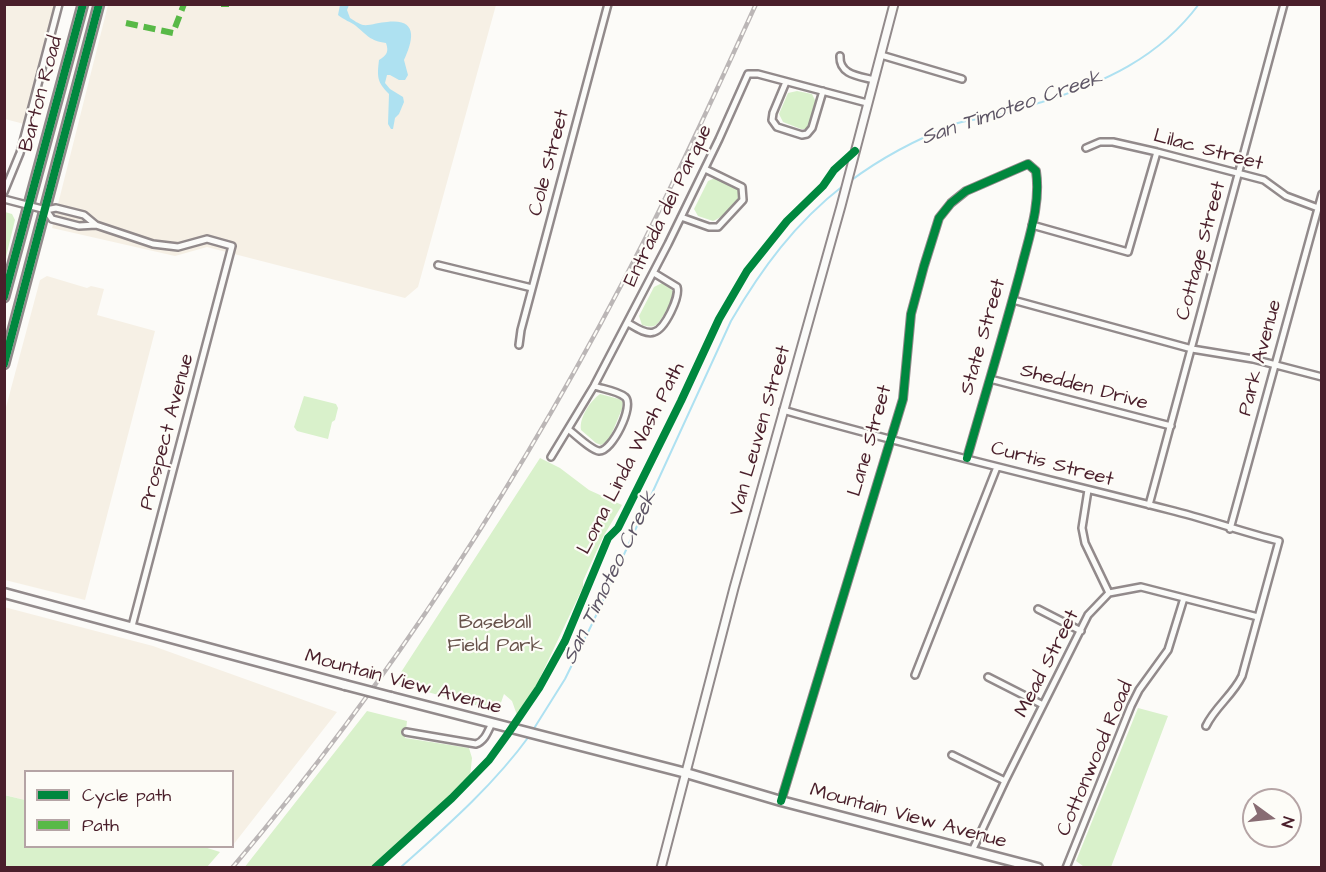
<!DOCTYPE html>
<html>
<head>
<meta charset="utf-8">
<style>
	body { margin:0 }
	#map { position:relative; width:1326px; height:872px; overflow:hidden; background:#fcfbf8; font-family:"Architects Daughter",sans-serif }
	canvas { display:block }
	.frame { position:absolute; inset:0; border:6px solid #4a1f2b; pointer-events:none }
	.legend { position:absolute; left:24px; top:770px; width:210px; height:78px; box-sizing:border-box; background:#fdfcf7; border:2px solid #b5a4a5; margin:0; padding:8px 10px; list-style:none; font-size:18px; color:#4a1f2b }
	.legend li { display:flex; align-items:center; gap:12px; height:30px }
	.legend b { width:30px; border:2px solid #b5a4a5 }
	.north { position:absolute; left:1242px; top:788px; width:60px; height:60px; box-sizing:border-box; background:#fdfcf7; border:2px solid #b5a4a5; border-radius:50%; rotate:105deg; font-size:16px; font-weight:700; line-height:24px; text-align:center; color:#4a1f2b }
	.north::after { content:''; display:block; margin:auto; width:21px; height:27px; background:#886c73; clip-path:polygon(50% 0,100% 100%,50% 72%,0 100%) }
</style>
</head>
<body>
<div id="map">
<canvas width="1326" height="872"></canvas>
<div class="frame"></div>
<ul class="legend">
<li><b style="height:8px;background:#00873e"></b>Cycle path</li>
<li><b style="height:8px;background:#58b947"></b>Path</li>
</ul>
<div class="north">N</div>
</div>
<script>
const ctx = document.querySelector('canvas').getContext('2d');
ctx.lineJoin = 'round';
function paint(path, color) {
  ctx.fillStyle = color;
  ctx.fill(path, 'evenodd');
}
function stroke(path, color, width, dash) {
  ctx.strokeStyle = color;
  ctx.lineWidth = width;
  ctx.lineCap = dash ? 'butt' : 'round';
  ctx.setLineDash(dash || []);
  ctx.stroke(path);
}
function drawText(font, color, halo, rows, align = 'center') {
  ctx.font = font + ' "Architects Daughter",sans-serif';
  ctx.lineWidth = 4.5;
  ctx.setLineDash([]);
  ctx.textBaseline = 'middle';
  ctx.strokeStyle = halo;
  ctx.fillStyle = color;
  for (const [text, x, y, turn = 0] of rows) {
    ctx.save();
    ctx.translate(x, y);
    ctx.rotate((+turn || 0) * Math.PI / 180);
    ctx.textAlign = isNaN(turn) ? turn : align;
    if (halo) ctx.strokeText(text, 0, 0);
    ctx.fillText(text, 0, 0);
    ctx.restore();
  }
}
const built = new Path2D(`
	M5,4L55,5L24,124L5,119Z
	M108,5H496L418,287L405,298L207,247L175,256L52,228Z
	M47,276L87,288L91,286L104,289L97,315L155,331L85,600L5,580V411L40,280Z
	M4,607L153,646L337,712L233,845L232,772H26L25,800L5,795Z`);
const green = new Path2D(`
	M797,91L812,94L816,102L810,125L806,129H801L783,122L779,114L788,93Z
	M715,178L736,186L741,192C737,203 724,217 713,221L698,216L694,209L708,181Z
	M5,212L12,214L15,220L5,261Z
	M662,283C666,285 671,287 673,292C675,298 661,321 656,325C651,328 647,326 642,325L639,316L654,287Z
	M600,394L619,399L623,402L622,409L609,440L601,445L596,443L581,430C579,418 590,401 600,394Z
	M304,396L336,404L338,408L335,420L332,422L328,439L297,431L294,427Z
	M540,458L560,468L589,490L622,505L603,537L583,581V587L537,684L517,715L512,701L504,694L498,711L394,683Z
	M1138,708L1168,716L1111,867H1090L1083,866L1076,861Z
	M367,711L407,721L405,738L469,748L472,758L470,777L374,867L244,868Z
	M4,795L25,800L26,846H201L220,852L207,867H5Z`);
const water = new Path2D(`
	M340,5H349L347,10L350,18C353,20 359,24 363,25C369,26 380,22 387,22C419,18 413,41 404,60L408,75L405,80H399L390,75H387L385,83L390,89L403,97L404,102L399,114L395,118L393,129H391L388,124L389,94C377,82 377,77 379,60C387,55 389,52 386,43C370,41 367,35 356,26C351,22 344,20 338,15Z`);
const stream = new Path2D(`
	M849,182C882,157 919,138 958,123C971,119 984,119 998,115C1013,112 1027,106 1042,102C1103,83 1159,58 1199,4
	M533,730L565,679L593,622L731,321C762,268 795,223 844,185
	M400,868C447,826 493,786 530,735`);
const minor = new Path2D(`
	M881,55L962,79
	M840,56C839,75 859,76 874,80
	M786,82L773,113L772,120L777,127L802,135L807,134L812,128L823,91
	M1086,148L1100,142H1113L1157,152L1264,180L1286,196L1318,208
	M4,192L20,153L59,4
	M4,199L46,210L56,208L84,215L96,225L153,244L178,247L207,239L232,246L132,626
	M46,210L52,219L79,226L96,225
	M681,217L709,227H718L743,200L742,187L705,169
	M1032,225L1128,252L1157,152
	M438,265L532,288
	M1013,300L1192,349L1253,359L1322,377
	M628,323C635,327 646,335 654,332C665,329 680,297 677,287L654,273
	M519,345L521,330L608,4
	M990,379L1171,426
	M783,410C911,447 1041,477 1170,510C1207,519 1242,532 1279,541L1242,676C1233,695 1215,707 1206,726
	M568,429C576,435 591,450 599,451C612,452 635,405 625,397C618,391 603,389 594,386
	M551,457L594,386L668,244L719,139L748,74H758L867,103
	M1088,490L1082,528L1085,543L1109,593
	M1149,505L1284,4
	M1230,529L1322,194
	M1038,609L1081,631
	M915,675L997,467
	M988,677L1043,705
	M406,732L476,744C485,741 488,731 492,723
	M952,755L1005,781
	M781,801L903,399L911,314L924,266L939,218L951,203L966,191L1028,164L1036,171C1041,204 1029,237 1021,269C1004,333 985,395 967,458
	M972,851L1005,781L1088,615L1109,593L1141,587L1258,617
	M1066,868L1131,706L1139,690L1168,650L1184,598`);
const tertiary = new Path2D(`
	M661,868L734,588L841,206L894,4`);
const secondary = new Path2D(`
	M4,297L83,4
	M4,364L99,4
	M4,593L345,685
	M391,697L686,773L781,801L1038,868`);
const rail = new Path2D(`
	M232,868C394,677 532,462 645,239C684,162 720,83 756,4`);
const secondaryBridge = new Path2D(`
	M345,685L391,697`);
const quiet = new Path2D(`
	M221,4H229
	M126,23L173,33L184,4`);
const cycleway = new Path2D(`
	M4,297L83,4
	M4,364L99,4
	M781,801L903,399L911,314L924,266L939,218L951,203L966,191L1028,164L1036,171C1041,204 1029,237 1021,269C1004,333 985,395 967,458
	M375,868L452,798L489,760L507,735L539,688L565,641L608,538L618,528L681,401L719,319L747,271L787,221L823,186L834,170L855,151`);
const streetNames = [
	["Barton Road",42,94,-75],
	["Lilac Street",1208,151,15],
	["Cole Street",550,163,-75],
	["Entrada del Parque",669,206,-64],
	["Cottage Street",1202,251,-75],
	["State Street",984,337,-74],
	["Park Avenue",1261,358,-75],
	["Shedden Drive",1084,388,15],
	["Van Leuven Street",761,431,-74],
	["Prospect Avenue",168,432,-75],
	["Lane Street",871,441,-74],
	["Loma Linda Wash Path",632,459,-63],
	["Curtis Street",1052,465,15],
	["Mead Street",1048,664,-63],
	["Mountain View Avenue",403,683,15],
	["Cottonwood Road",1096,759,-67],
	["Mountain View Avenue",908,817,15]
];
const parkNames = [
	["Baseball",495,624],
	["Field Park",495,647]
];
const waterNames = [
	["San Timoteo Creek",1012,109,-19],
	["San Timoteo Creek",611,578,-64]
];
paint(built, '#f6f0e5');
paint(green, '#d9f1cb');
paint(water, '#aee1f1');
stroke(stream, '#aee1f1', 2);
stroke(minor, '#928a8b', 10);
stroke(tertiary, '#928a8b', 11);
stroke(secondary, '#928a8b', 13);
stroke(minor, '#fbfbf9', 5);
stroke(tertiary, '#fbfbf9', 7);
stroke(secondary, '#fbfbf9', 8);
stroke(rail, '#bbb6b6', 4.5);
stroke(rail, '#fdfcf7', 2, [7]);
stroke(secondaryBridge, '#928a8b', 13, []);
stroke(secondaryBridge, '#fbfbf9', 8);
stroke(quiet, '#58b947', 6, [12, 6]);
stroke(cycleway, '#00873e', 8);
drawText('20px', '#4a1f2b', '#fdfcf7', streetNames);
drawText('20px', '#67524a', '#fdfcf7', parkNames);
drawText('italic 21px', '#5e5666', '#fdfcf7', waterNames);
</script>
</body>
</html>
